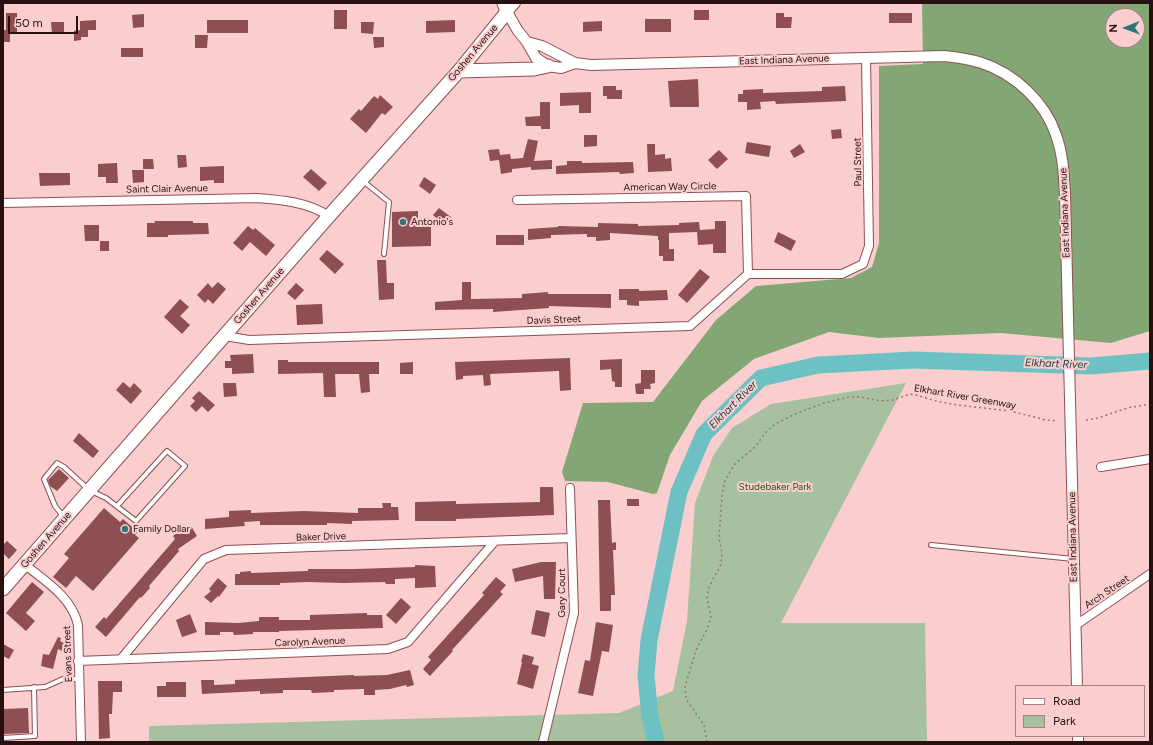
<!DOCTYPE html>
<html>
<head>
<meta charset="utf-8">
<style>
	body { margin:0 }
	#map { position:relative; width:1153px; height:745px; overflow:hidden; background:#facece; font-family:Figtree,sans-serif }
	canvas { display:block }
	.frame { position:absolute; inset:0; border:4px solid #280f10; pointer-events:none }
	.legend { position:absolute; left:1015px; top:685px; width:130px; height:52px; box-sizing:border-box; background:#facece; border:1px solid #a68282; margin:0; padding:5px 7px; list-style:none; font-size:12px; color:#280f10 }
	.legend li { display:flex; align-items:center; gap:8px; height:20px }
	.legend b { width:20px; border:1px solid #a68282 }
	.north { position:absolute; left:1105px; top:8px; width:40px; height:40px; box-sizing:border-box; background:#facece; border:1px solid #a68282; border-radius:50%; rotate:269deg; font-size:11px; font-weight:700; line-height:16px; text-align:center; color:#280f10 }
	.north::after { content:''; display:block; margin:auto; width:14px; height:18px; background:#2d7779; clip-path:polygon(50% 0,100% 100%,50% 72%,0 100%) }
	.scale { position:absolute; left:8px; top:16px; width:70px; height:18px; box-sizing:border-box; border:2px solid #280f10; border-top:0; padding-left:5px; font-size:12px; line-height:14px; white-space:nowrap; color:#280f10; -webkit-text-stroke:3px #facece; paint-order:stroke }
</style>
</head>
<body>
<div id="map">
<canvas width="1153" height="745"></canvas>
<div class="frame"></div>
<ul class="legend">
<li><b style="height:5px;background:#fff"></b>Road</li>
<li><b style="height:11px;background:#a7c09f"></b>Park</li>
</ul>
<div class="north">N</div>
<div class="scale">50 m</div>
</div>
<script>
const ctx = document.querySelector('canvas').getContext('2d');
ctx.lineJoin = 'round';
function paint(path, color) {
  ctx.fillStyle = color;
  ctx.fill(path, 'evenodd');
}
function stroke(path, color, width, dash) {
  ctx.strokeStyle = color;
  ctx.lineWidth = width;
  ctx.lineCap = dash ? 'butt' : 'round';
  ctx.setLineDash(dash || []);
  ctx.stroke(path);
}
function drawText(font, color, halo, rows, align = 'center') {
  ctx.font = font + ' Figtree,sans-serif';
  ctx.lineWidth = 4;
  ctx.setLineDash([]);
  ctx.textBaseline = 'middle';
  ctx.strokeStyle = halo;
  ctx.fillStyle = color;
  for (const [text, x, y, turn = 0] of rows) {
    ctx.save();
    ctx.translate(x, y);
    ctx.rotate((+turn || 0) * Math.PI / 180);
    ctx.textAlign = isNaN(turn) ? turn : align;
    if (halo) ctx.strokeText(text, 0, 0);
    ctx.fillText(text, 0, 0);
    ctx.restore();
  }
}
const green = new Path2D(`
	M906,383L781,623H925L927,742H149V726L619,713L673,691L687,621L695,503L713,456L732,428L771,404Z`);
const forest = new Path2D(`
	M922,3H1150V331L1111,343L1001,333L879,338L829,332L754,359L702,401L670,455L657,493L653,494L608,482L565,481L562,472L583,403L653,402L716,320L756,286L851,278L872,267L879,243V66L923,64ZM1113,16H1137V40H1113Z`);
const river = new Path2D(`
	M656,742L650,716L646,676L649,640L679,492L704,434L761,378L818,365L913,360L1091,366L1150,361`);
const building = new Path2D(`
	M334,10H347V29H334Z
	M694,10H709V20H694Z
	M6,13H17V33H10V42H3V30H6Z
	M776,13H784V17H792L791,28H776Z
	M889,13H912V23H889Z
	M144,14V27L133,28L132,15Z
	M645,19H671V32H645Z
	M96,20V30H88V37H81V40L74,41V31L80,30V21Z
	M207,20H248V33H207Z
	M455,20V32L426,33V21Z
	M602,21V31L583,32V22Z
	M51,22H64V33L52,34Z
	M361,22H374L373,34L361,33Z
	M195,35H208L207,48H195Z
	M373,37H384V47L374,48Z
	M121,48H143V57H121Z
	M698,79L699,107H670L668,81Z
	M603,86H616V90H622V99H607V96H603Z
	M845,86L846,101L776,104L775,101L760,102L761,109L747,110V102H738V94H743V90L763,89V93L822,91V87Z
	M591,92V113H579V105L560,106V93Z
	M380,95L393,107L385,115L382,113L366,133L350,119L359,109L361,111L374,96L378,99Z
	M540,102H550V129H541V126H526L525,117L540,116Z
	M841,129L842,138L832,139L831,130Z
	M584,135H597V146L584,147Z
	M528,139L538,141L534,161L552,160V169L531,170V167L512,169V172L501,174L499,160L490,161L488,150L499,149L500,155L510,154L511,159L523,158Z
	M747,142L771,146L769,157L745,153Z
	M647,144H655V155L665,154V159L671,158L672,171L648,172Z
	M800,144L805,152L794,158L790,151Z
	M719,150L728,159L717,169L708,160Z
	M177,155H186L187,167L178,168Z
	M143,159H153L154,169H143Z
	M567,161H582V163L633,162L634,173L620,174L619,172L556,174V166L567,165Z
	M117,163L118,183H106V177H98V164Z
	M224,166V183H214V180L200,181V167Z
	M311,169L327,183L319,191L303,177Z
	M132,170H144V182L133,183Z
	M39,173H70V185L40,186Z
	M424,177L436,185L430,194L419,186Z
	M439,208L451,217L444,225L433,215Z
	M418,211V218H431V246L392,247V212Z
	M154,221H193V223H208L209,234L168,235V237H147V223H155Z
	M715,221H726V253H713V244L698,245L697,232L669,233V249H674V261H663V256H659V240H658V236L610,233V240L596,241V237H587V234L551,235V238L528,240V229L558,227V226L598,227V223L638,224V226L679,225V223L699,222L700,230L715,229Z
	M84,225H99V241H85Z
	M248,226L253,230L255,228L275,245L266,256L250,242L242,251L233,243Z
	M778,232L796,241L791,251L774,242Z
	M496,235H524V245H496Z
	M100,241H109V251H100Z
	M327,250L344,264L335,274L319,259Z
	M377,260H386L387,283H394V299L379,300Z
	M700,269L710,277L687,303L678,295Z
	M218,282L226,289L213,304L208,299L205,303L197,295L208,283L212,288Z
	M462,282H471V299L522,298V294L548,292V294H611V308L549,306V308L493,312V309L435,310V302L462,300Z
	M296,283L304,290L295,300L287,293Z
	M619,289H639V291L667,290L668,300L639,301V306L627,305V300H619Z
	M180,299L189,307L180,316L190,325L182,334L164,317Z
	M322,304L323,324L297,325L296,305Z
	M253,354L254,373L232,374V368H225V361H231L230,355Z
	M570,358L571,390L560,391L559,371L490,374L491,385L484,386L483,375L463,376V379L456,380L455,362Z
	M622,359V387H615V382L612,381L611,369L600,370V360Z
	M278,360H288V362H379V374H369L370,392L361,393L359,374H335L336,397H324L323,373L278,374Z
	M413,362V374H400V363Z
	M641,370H655V383L650,384L651,389H644V394H636L635,384L641,383Z
	M123,382L130,388L134,383L142,391L131,404L116,390Z
	M223,383H236L237,396L224,397Z
	M199,391L215,405L208,412L202,406L196,412L190,406L195,401L192,398Z
	M79,433L99,451L93,458L73,441Z
	M59,469L69,478L57,491L50,486L48,480Z
	M540,487H553L554,515L456,519V521H415V502L456,501V504L540,502Z
	M627,499H639V506H627Z
	M598,500H610L612,543L616,542V550H613L615,595H611V611H600Z
	M382,503H391V507H398L399,520L352,521V524L327,523V525H260V521L244,522L245,526L205,529V519L229,517V511L251,510V513L303,511L358,513V508H383Z
	M104,508L120,522L123,519L138,532L135,535L139,538L93,591L76,576L66,588L53,577L69,558L64,554Z
	M191,526L197,536L178,549L179,551L149,586L150,588L141,598L140,597L106,637L95,627L104,617L106,619L175,539L173,536L178,532L180,534Z
	M7,541L17,550L9,559L3,553V545Z
	M541,562H556L555,599H544L543,576L515,582L512,569Z
	M415,565L435,566L436,587L415,588V578L395,579V584H386L385,582L343,583L308,582L280,583V585H235V574H240V572L251,571V573L308,571V569H355L415,567Z
	M496,577L506,585L500,592L503,594L452,650L453,651L430,676L423,669L431,660L428,657L484,595L482,593Z
	M218,578L227,586L219,597L218,596L211,603L204,597L211,591L209,589Z
	M32,582L44,592L26,613L35,621L26,631L6,613Z
	M401,598L411,607L396,624L386,615Z
	M536,610L550,613L545,637L531,634Z
	M367,613V615H382L383,628L279,631V632H253V634L234,635L233,632H220V635H205V622L238,623L259,621V617H279V620H310V615Z
	M190,614L197,632L182,637L176,620Z
	M596,622L613,625L609,652L602,651L593,696L578,693L585,660L590,661Z
	M58,637L61,638L60,641L66,644L62,651L58,649L53,669L41,666L43,654L49,655Z
	M3,644L14,650L9,659L3,656Z
	M523,654L534,657L532,664L539,666L533,689L517,684L522,662H521Z
	M410,670L414,685L407,687L406,685L390,689L375,690V695H364V689L334,690V692L312,693L311,690H283V693L260,694V691L202,694L201,680H214V685L235,684V680L354,675V676L387,675Z
	M98,681H122V692H113L112,714H109L110,738L99,739Z
	M166,682H186V697H157V686H166Z
	M28,708L29,733L3,734V709Z`);
const path = new Path2D(`
	M1086,420L1098,418L1127,408L1150,404
	M707,742L704,725L686,699L685,687L696,650L707,629L711,617L707,597L709,587L721,564L722,553L719,538L722,495L725,480L735,464L755,447L765,433L775,424L795,414L824,403L849,397H860L881,401L893,400L910,394L916,395L936,401L957,405L1010,411L1046,420L1057,421`);
const service = new Path2D(`
	M363,181L389,202L384,254
	M63,516L55,506L44,479L57,463L64,467L89,490L106,498L136,521L185,466L167,451L117,506
	M931,545L1074,559
	M3,690L45,687L63,679H79
	M3,738L35,736L34,687`);
const minor = new Path2D(`
	M517,200L746,196L748,274
	M3,203L257,198C283,200 307,202 329,216
	M225,336L249,340L690,326L748,274H842L863,264L869,246L866,58
	M1101,467L1150,459
	M24,564C45,581 72,597 78,625L81,742
	M1076,625L1150,574
	M121,659L204,559L226,550L571,538
	M78,661L388,649L408,642L495,541
	M543,742L574,613L570,488`);
const tertiary = new Path2D(`
	M515,3L507,12L518,31L527,42L536,58L548,66L561,68L575,63
	M527,42L542,46L575,63L591,65L943,56C956,57 969,59 982,63C1015,74 1045,102 1056,135C1063,154 1064,175 1065,195L1077,686
	M1078,736V742`);
const primary = new Path2D(`
	M459,71L534,69L548,66
	M3,589L329,216L459,71L507,12L504,3`);
const markers = [
	[403,222,4,"#2d7779"],
	[125,529,4,"#2d7779"]
];
const streetNames = [
	["Goshen Avenue",473,53,-50],
	["East Indiana Avenue",784,60,-2],
	["Paul Street",858,162,-91],
	["American Way Circle",670,187,-1],
	["Saint Clair Avenue",167,189,-1],
	["East Indiana Avenue",1065,213,-92],
	["Goshen Avenue",259,296,-49],
	["Davis Street",554,320,-2],
	["Elkhart River Greenway",965,397,10],
	["Baker Drive",321,537,-2],
	["East Indiana Avenue",1073,537,-91],
	["Goshen Avenue",46,540,-49],
	["Arch Street",1107,592,-34],
	["Gary Court",562,593,-90],
	["Carolyn Avenue",310,642,-2],
	["Evans Street",68,654,-92]
];
const poiNames = [
	["Antonio's",411,222],
	["Family Dollar",133,529]
];
const parkNames = [
	["Studebaker Park",775,487]
];
const waterNames = [
	["Elkhart River",1056,364,2],
	["Elkhart River",733,405,-45]
];
paint(green, '#a7c09f');
paint(forest, '#82a775');
stroke(river, '#6ec1c3', 17);
paint(building, '#8d4f51');
stroke(service, '#8e5052', 6);
stroke(minor, '#8e5052', 10);
stroke(tertiary, '#8e5052', 12);
stroke(primary, '#8e5052', 15);
stroke(path, '#967374', 1.5, [2, 3]);
stroke(service, '#fff', 4);
stroke(minor, '#fff', 8);
stroke(tertiary, '#fff', 10);
stroke(primary, '#fff', 13);
for (const [x, y, r, color] of markers) {
  const dot = new Path2D();
  dot.arc(x, y, r, 0, 2 * Math.PI);
  ctx.fillStyle = color;
  ctx.fill(dot);
  stroke(dot, '#facece', 1.5);
}
drawText('10px', '#280f10', '#facece', streetNames);
drawText('10px', '#280f10', '#facece', poiNames, 'left');
drawText('10px', '#265510', '#facece', parkNames);
drawText('italic 11px', '#184041', '#facece', waterNames);
</script>
</body>
</html>
